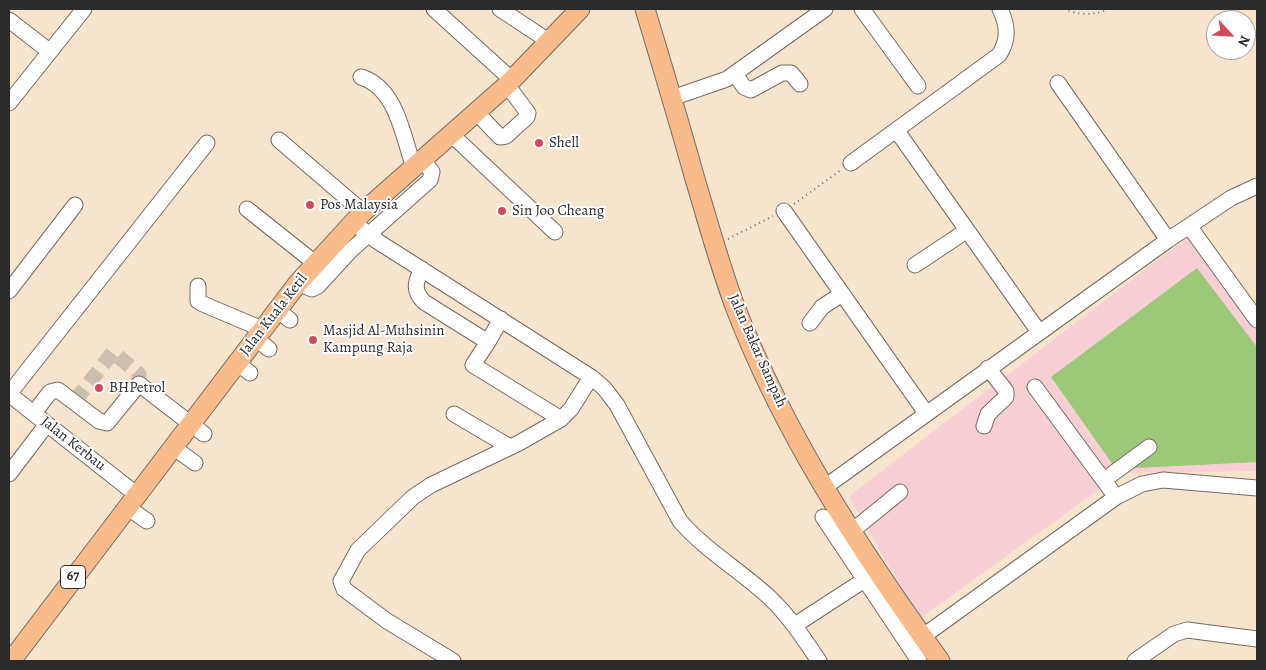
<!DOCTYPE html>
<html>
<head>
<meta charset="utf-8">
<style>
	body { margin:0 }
	#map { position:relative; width:1266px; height:670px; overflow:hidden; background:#f6e4cd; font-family:Alegreya,serif }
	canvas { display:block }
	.frame { position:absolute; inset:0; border:10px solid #2b2b2b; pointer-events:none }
	.north { position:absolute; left:1206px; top:10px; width:50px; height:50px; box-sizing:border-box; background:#fff; border:1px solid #aaa; border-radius:50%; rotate:115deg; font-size:14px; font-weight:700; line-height:20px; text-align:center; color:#2b2b2b }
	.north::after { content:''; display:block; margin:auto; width:18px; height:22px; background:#d1495b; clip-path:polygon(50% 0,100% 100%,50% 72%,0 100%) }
</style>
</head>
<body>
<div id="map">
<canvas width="1266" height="670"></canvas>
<div class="frame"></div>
<div class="north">N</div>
</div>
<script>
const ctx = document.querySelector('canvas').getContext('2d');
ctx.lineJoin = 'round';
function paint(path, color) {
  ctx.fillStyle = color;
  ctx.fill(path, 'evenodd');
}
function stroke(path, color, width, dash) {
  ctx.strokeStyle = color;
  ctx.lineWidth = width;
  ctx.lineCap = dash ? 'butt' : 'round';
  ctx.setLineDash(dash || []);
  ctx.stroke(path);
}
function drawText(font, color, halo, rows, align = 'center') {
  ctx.font = font + ' Alegreya,serif';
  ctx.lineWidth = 4;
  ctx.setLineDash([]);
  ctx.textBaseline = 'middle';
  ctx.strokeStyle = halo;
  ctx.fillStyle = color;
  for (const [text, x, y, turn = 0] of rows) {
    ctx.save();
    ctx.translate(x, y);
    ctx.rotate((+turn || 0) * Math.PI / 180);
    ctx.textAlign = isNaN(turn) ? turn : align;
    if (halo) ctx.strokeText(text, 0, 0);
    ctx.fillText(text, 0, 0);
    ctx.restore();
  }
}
const built = new Path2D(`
	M1188,237L1257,333V471L1122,473L919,619L849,496Z`);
const green = new Path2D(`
	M1197,268L1257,347V462L1116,469L1051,377Z`);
const minorTunnel = new Path2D(`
	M75,401L113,352L139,374V384`);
const path = new Path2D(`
	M1064,9C1077,15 1095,16 1108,9
	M794,204L841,170
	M728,239L773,216`);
const minor = new Path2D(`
	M434,9L512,80
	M500,9L550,42
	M862,9L918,86
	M9,20L49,51
	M735,74L744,87L751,90L782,73H791L800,84
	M361,77C397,88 403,137 414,168
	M1058,83L1168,240
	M672,98L727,79L825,9
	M9,103L84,9
	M477,113L500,137L506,136L527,117L528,113L507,85
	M897,131L1039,332
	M452,135L555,232
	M279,140L363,212
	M851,163L999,55C1009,39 1008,26 1000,9
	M247,209L315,263
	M784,211L926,413
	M353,222L377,241L591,377L604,388L617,405L680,521C706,551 741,571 770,598C790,617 804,639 819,661
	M1189,226L1257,320
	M915,265L966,231
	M422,269C415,282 413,291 424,302L488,342L501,319
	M298,283L312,289L318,286L350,251L430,180L432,172L423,160
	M198,286V301L203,304L262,329
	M9,291L75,205
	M277,310L290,320
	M810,323L822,307L842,294
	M255,338L269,349
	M488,342L473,365L561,419
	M237,363L250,373
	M1035,387L1116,497
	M9,394L207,143
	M9,394L137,495
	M34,413L50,392L58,390L99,421L107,423L139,384L204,434
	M454,414L510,447
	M984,426L988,414L1006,397V391L988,368
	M173,447L195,463
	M9,474L47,424
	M1104,480L1149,447
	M825,487L1168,240L1231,198L1257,186
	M127,507L147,521
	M823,517L919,661
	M852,531L900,492
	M795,625L872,575
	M922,637L1116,497L1142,484L1163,480L1257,488
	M453,661L387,621L344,589L341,581L358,550L413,497L431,485L519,443L561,419L571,409L591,377
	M1135,661L1174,634L1187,630L1257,639`);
const major = new Path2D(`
	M645,9C662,65 679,122 695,179C708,222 720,267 736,309C785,436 861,551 940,661
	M11,661L298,283L363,212L507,85L580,9`);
const markers = [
	[539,143,5,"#d1495b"],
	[310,205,5,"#d1495b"],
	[502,211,5,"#d1495b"],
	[313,340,5,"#d1495b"],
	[99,388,5,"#d1495b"]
];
const shields = [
	[73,577,25]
];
const shieldNames = [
	["67",73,577]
];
const poiNames = [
	["Shell",549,143],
	["Pos Malaysia",320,205],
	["Sin Joo Cheang",512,211],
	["Masjid Al-Muhsinin",323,331],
	["Kampung Raja",323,348],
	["BHPetrol",109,388]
];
const streetNames = [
	["Jalan Kuala Ketil",274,315,-52],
	["Jalan Bakar Sampah",757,351,66],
	["Jalan Kerbau",73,444,38]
];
paint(built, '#f7cfd5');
paint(green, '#9cc977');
stroke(minorTunnel, '#cdbfad', 15, [15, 8]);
stroke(minor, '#726c64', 17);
stroke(major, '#726c64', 21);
stroke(path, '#726c64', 2, [1, 4]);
stroke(minor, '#fff', 15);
stroke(major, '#fabb8b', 19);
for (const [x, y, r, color] of markers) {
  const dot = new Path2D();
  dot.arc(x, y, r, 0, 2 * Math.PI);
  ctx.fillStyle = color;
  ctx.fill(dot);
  stroke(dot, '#fff', 2);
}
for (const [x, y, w] of shields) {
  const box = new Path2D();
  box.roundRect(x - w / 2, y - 11.5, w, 23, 4);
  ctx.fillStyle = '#fff';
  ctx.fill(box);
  stroke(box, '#2b2b2b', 1);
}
drawText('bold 14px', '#2b2b2b', null, shieldNames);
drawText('15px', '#2b2b2b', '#fff', poiNames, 'left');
drawText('15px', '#2b2b2b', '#fff', streetNames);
</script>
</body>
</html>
